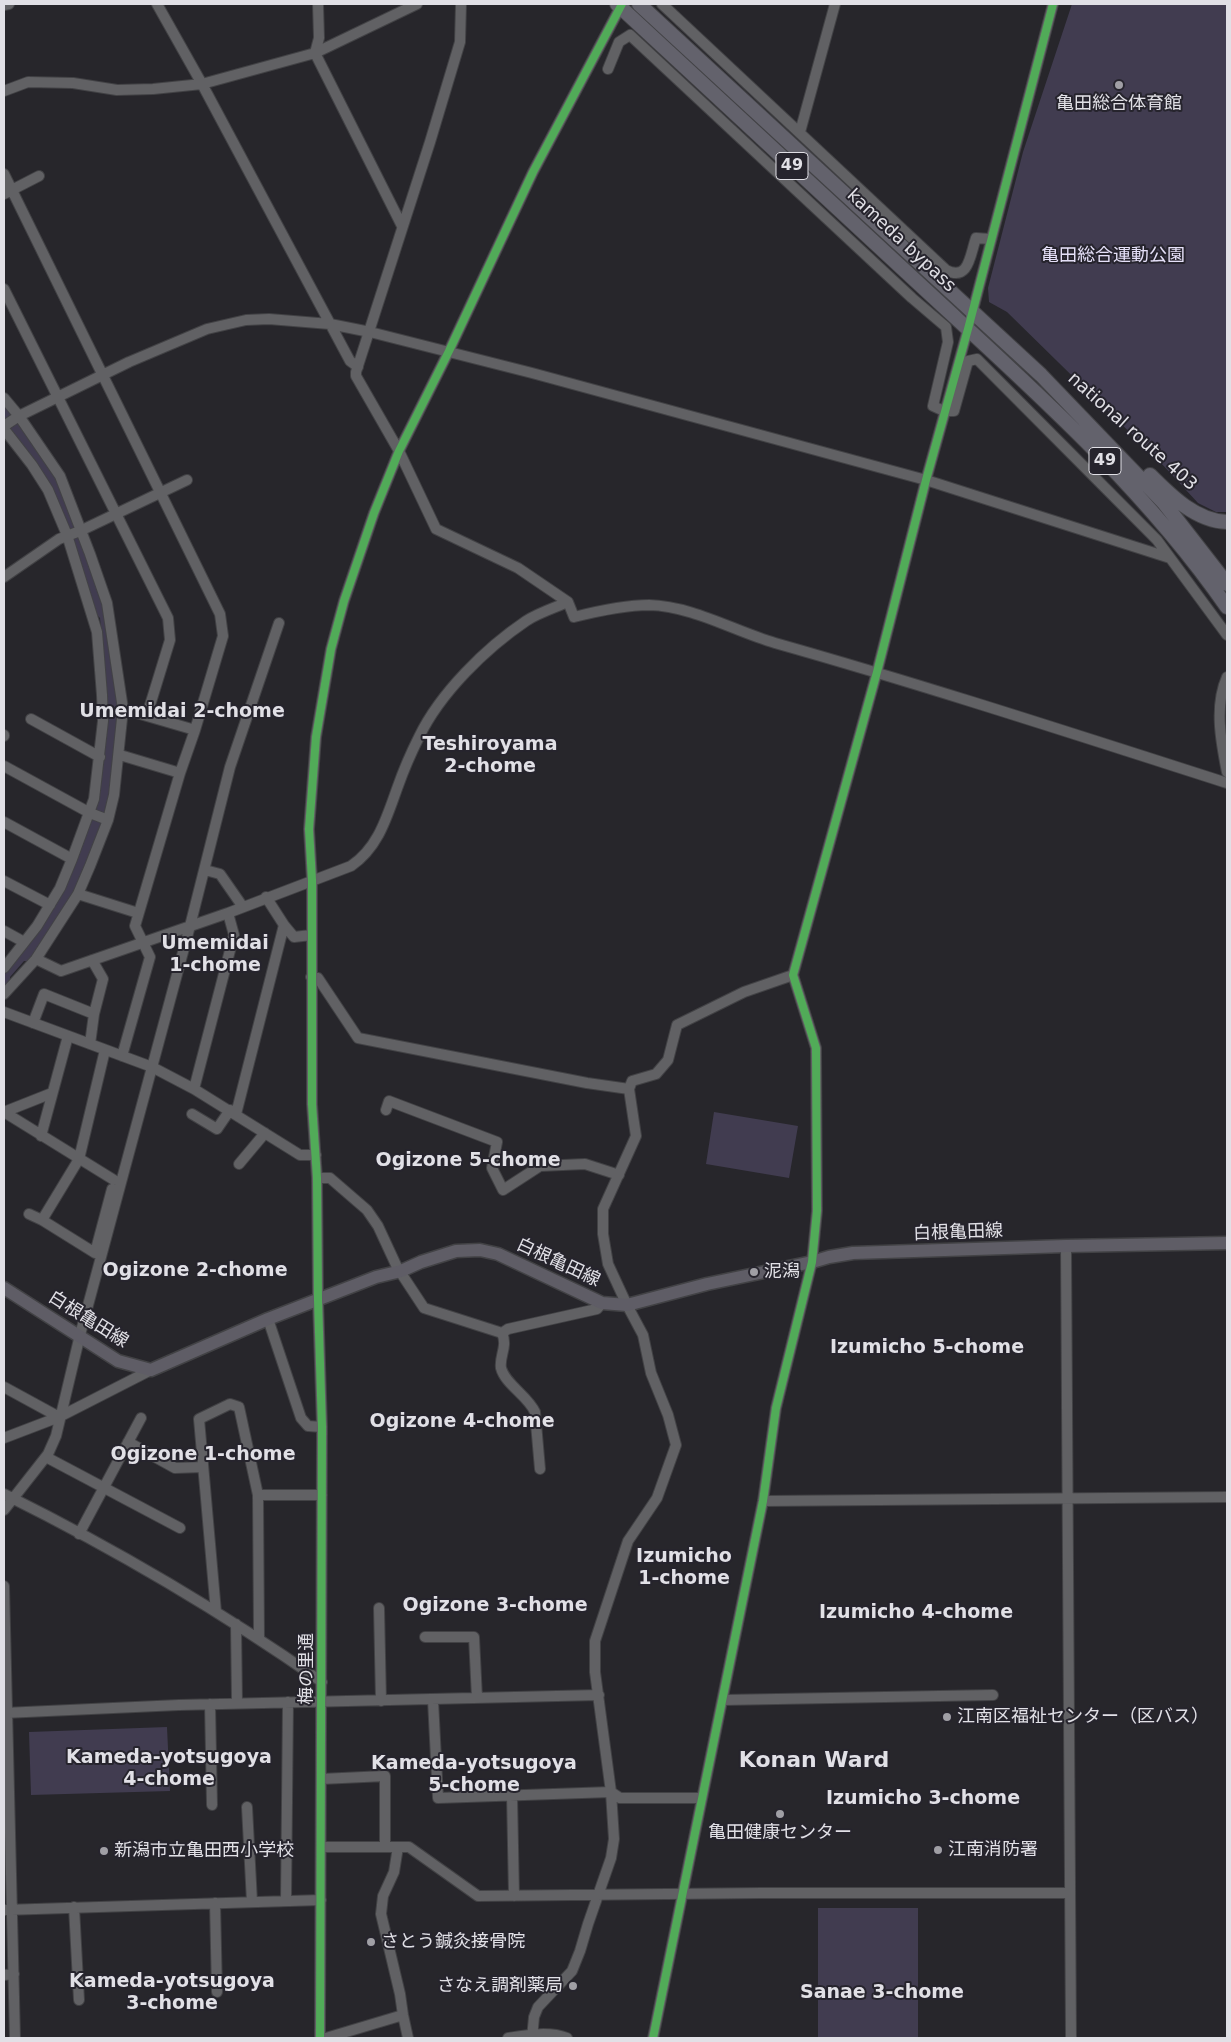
<!DOCTYPE html>
<html>
<head>
<meta charset="utf-8">
<style>
	body { margin:0 }
	#map { position:relative; width:1231px; height:2042px; overflow:hidden; background:#27262b; font-family:"DejaVu Sans",sans-serif }
	canvas { display:block }
	.frame { position:absolute; inset:0; border:5px solid #e1e0e6; pointer-events:none }
</style>
</head>
<body>
<div id="map">
<canvas width="1231" height="2042"></canvas>
<div class="frame"></div>
</div>
<script>
const ctx = document.querySelector('canvas').getContext('2d');
ctx.lineJoin = 'round';
function paint(path, color) {
  ctx.fillStyle = color;
  ctx.fill(path, 'evenodd');
}
function stroke(path, color, width, dash) {
  ctx.strokeStyle = color;
  ctx.lineWidth = width;
  ctx.lineCap = dash ? 'butt' : 'round';
  ctx.setLineDash(dash || []);
  ctx.stroke(path);
}
function drawText(font, color, halo, rows, align = 'center') {
  ctx.font = font + ' "DejaVu Sans","Noto Sans JP",sans-serif';
  ctx.lineWidth = 4;
  ctx.setLineDash([]);
  ctx.textBaseline = 'middle';
  ctx.strokeStyle = halo;
  ctx.fillStyle = color;
  for (const [text, x, y, turn = 0] of rows) {
    ctx.save();
    ctx.translate(x, y);
    ctx.rotate((+turn || 0) * Math.PI / 180);
    ctx.textAlign = isNaN(turn) ? turn : align;
    if (halo) ctx.strokeText(text, 0, 0);
    ctx.fillText(text, 0, 0);
    ctx.restore();
  }
}
const green = new Path2D(`
	M1072,4H1227V512H1216L1198,503L1161,463L1007,312L989,302L988,288L1023,152Z
	M4,405L35,443L63,490L104,603L117,688L118,712L111,782L106,813L79,882L60,915L28,961H24L10,977V981L4,988V972L39,929L99,790L104,760L107,696L100,618L96,614L54,495L4,424Z
	M714,1112L798,1126L789,1178L706,1164Z
	M167,1727L170,1791L31,1795L29,1732Z
	M818,1908H918V2038H818Z`);
const minor = new Path2D(`
	M157,4L202,84L350,361L358,367
	M318,4L319,38L315,53L402,226
	M461,4L460,42L430,142L356,372V376L399,451L436,529L518,568L568,602L574,617C598,611 624,605 649,605C692,606 734,631 775,643C927,686 1077,735 1227,783
	M662,4L946,270C969,282 970,255 976,238L990,239
	M4,5L9,4
	M608,69L619,42L630,35L912,298L946,327L948,342L933,406L944,411H954L968,361L977,359L1157,540L1227,635
	M4,91L28,82L73,83L117,90L153,89L202,84L315,53L417,4
	M800,132L835,4
	M4,174L220,614L223,636L195,730L180,773L135,926L150,957L122,1056
	M4,194L39,176
	M4,289L168,618L170,640L147,715
	M4,398L19,416L60,476L90,554L107,603L123,709L114,795L108,820L90,866L78,894L36,959L4,994
	M4,426L19,416L129,362L207,329L246,320L269,319L330,324L370,332L532,373L926,480L1170,558
	M4,429L32,465L48,490L67,535L97,632L102,695L103,721L94,799L72,859L60,888L37,926L4,968
	M4,577L59,539L80,531L187,480
	M1227,677C1214,706 1221,742 1227,772
	M123,709L195,730
	M31,719L100,757
	M4,735V736
	M120,755L180,773
	M4,766L90,813L108,820
	M4,822L72,859
	M205,870L220,874L243,907
	M4,881L50,905
	M78,894L138,913
	M266,897L284,925L294,937L311,935
	M4,931L24,942
	M36,959L61,971L228,913L351,866C379,847 387,816 398,786C404,769 411,753 419,737C440,693 486,648 526,621C538,613 554,608 568,602
	M311,977L318,978L358,1038L587,1083L629,1089
	M4,1012L152,1067L194,1089L300,1155H316
	M33,1023L44,994L94,1014
	M90,1044L94,1014L103,979L92,960
	M194,1089L234,935L228,913
	M386,1110L389,1101L497,1142L492,1168L503,1190L540,1166L585,1164L619,1175
	M4,1112L114,1180
	M4,1112L52,1093
	M192,1114L217,1129L230,1110
	M236,1114L284,925
	M41,1136L68,1036
	M239,1164L265,1133
	M317,1178H330L367,1210L378,1226L397,1267L424,1308L502,1333L508,1329L597,1309L602,1303
	M29,1214L42,1220L95,1253L112,1189
	M42,1220L79,1159L105,1050
	M1066,1246L1071,2038
	M268,1319L301,1418L308,1426L322,1427
	M502,1333C508,1347 499,1356 501,1368C505,1384 528,1396 535,1412L540,1469
	M4,1387L59,1417
	M4,1438L59,1417L151,1370
	M128,1442L175,1468L203,1467
	M46,1457L180,1528
	M4,1494C113,1548 222,1612 322,1682
	M258,1495H322
	M763,1501L1227,1497
	M4,1510L48,1454L56,1436L80,1335L190,926L230,767L279,623
	M79,1534L141,1418
	M4,1586L15,2038
	M379,1608L381,1701
	M216,1612L199,1419L230,1404L239,1407L258,1495L259,1638
	M236,1624L237,1703
	M425,1637H474L477,1698
	M433,1700L438,1798L611,1792L620,1798H702
	M723,1700L993,1695
	M210,1704L212,1805
	M4,1713L179,1705L599,1695
	M321,1779L385,1776V1847
	M512,1795L514,1896
	M247,1807L252,1902
	M321,1847H409L478,1896L761,1893H1070
	M398,1847L394,1872L383,1896L381,1914L400,1994L403,2015L408,2038
	M286,1901L288,1702
	M215,1903L217,1992
	M74,1907L79,2000
	M4,1910L321,1900
	M4,1975L14,1974
	M320,2038L322,1427L318,1300L317,1178L312,1104V880L309,829L316,737L331,649L344,601L374,513L399,451L449,351L533,172L622,4
	M326,2038L403,2015
	M508,2038C527,2035 549,2031 567,2038
	M532,2038L534,2017L538,2007L572,1971L580,1951L588,1924L611,1858L614,1839L611,1792L595,1672V1641L628,1541L657,1498L676,1445L668,1415L651,1373L643,1335L627,1305L608,1264L603,1234V1209L636,1136L629,1089L632,1081L656,1074L668,1060L677,1025L744,992L793,975
	M653,2038L763,1501L776,1408L812,1262L817,1211L816,1048L793,975L877,672L926,480L968,329L1053,4`);
const major = new Path2D(`
	M4,1288L118,1361L151,1370L268,1319L376,1277L401,1271L421,1262L456,1251L480,1250L498,1254L602,1303L627,1305L707,1284L812,1262L829,1257L853,1253L1066,1246L1227,1243`);
const highway = new Path2D(`
	M617,4C725,105 834,205 943,306C1045,400 1148,493 1227,607
	M639,4L1041,375L1164,503L1227,584
	M1150,475C1171,496 1196,521 1227,522`);
const cycleway = new Path2D(`
	M320,2038L322,1427L318,1300L317,1178L312,1104V880L309,829L316,737L331,649L344,601L374,513L399,451L449,351L533,172L622,4
	M653,2038L763,1501L776,1408L812,1262L817,1211L816,1048L793,975L877,672L926,480L968,329L1053,4`);
const markers = [
	[1119,85,5,"#a09fa5"],
	[754,1272,5,"#a09fa5"],
	[947,1717,5,"#a09fa5"],
	[780,1814,5,"#a09fa5"],
	[938,1850,5,"#a09fa5"],
	[104,1851,5,"#a09fa5"],
	[371,1942,5,"#a09fa5"],
	[573,1986,5,"#a09fa5"]
];
const shields = [
	[792,166,32],
	[1105,461,32]
];
const shieldNames = [
	["49",792,166],
	["49",1105,461]
];
const poiNames = [
	["亀田総合体育館",1119,104,"center"],
	["泥潟",764,1272],
	["江南区福祉センター（区バス）",957,1717],
	["亀田健康センター",780,1833,"center"],
	["江南消防署",948,1850],
	["新潟市立亀田西小学校",114,1851],
	["さとう鍼灸接骨院",381,1942],
	["さなえ調剤薬局",563,1986,"right"]
];
const streetNames = [
	["kameda bypass",901,241,43],
	["national route 403",1132,432,42],
	["白根亀田線",958,1233,-2],
	["白根亀田線",558,1263,25],
	["白根亀田線",88,1320,32],
	["梅の里通",307,1669,-90]
];
const parkNames = [
	["亀田総合運動公園",1113,256]
];
const neighbourhoodNames = [
	["Umemidai 2-chome",182,712],
	["Teshiroyama",490,745],
	["2-chome",490,767],
	["Umemidai",215,944],
	["1-chome",215,966],
	["Ogizone 5-chome",468,1161],
	["Ogizone 2-chome",195,1271],
	["Izumicho 5-chome",927,1348],
	["Ogizone 4-chome",462,1422],
	["Ogizone 1-chome",203,1455],
	["Izumicho",684,1557],
	["1-chome",684,1579],
	["Ogizone 3-chome",495,1606],
	["Izumicho 4-chome",916,1613],
	["Kameda-yotsugoya",169,1758],
	["4-chome",169,1780],
	["Kameda-yotsugoya",474,1764],
	["5-chome",474,1786],
	["Izumicho 3-chome",923,1799],
	["Kameda-yotsugoya",172,1982],
	["3-chome",172,2004],
	["Sanae 3-chome",882,1993]
];
const districtNames = [
	["Konan Ward",814,1761]
];
paint(green, '#413c50');
stroke(minor, '#424245', 12);
stroke(major, '#424245', 15);
stroke(highway, '#424245', 16);
stroke(minor, '#616164', 10);
stroke(major, '#5f5d66', 12);
stroke(highway, '#63626c', 14);
stroke(cycleway, '#51ab58', 8);
for (const [x, y, r, color] of markers) {
  const dot = new Path2D();
  dot.arc(x, y, r, 0, 2 * Math.PI);
  ctx.fillStyle = color;
  ctx.fill(dot);
  stroke(dot, '#26242d', 2);
}
for (const [x, y, w] of shields) {
  const box = new Path2D();
  box.roundRect(x - w / 2, y - 13.5, w, 27, 4);
  ctx.fillStyle = '#26242d';
  ctx.fill(box);
  stroke(box, '#e1e0e6', 1);
}
drawText('bold 16px', '#e1e0e6', null, shieldNames);
drawText('18px', '#e1e0e6', '#26242d', poiNames, 'left');
drawText('18px', '#e1e0e6', '#26242d', streetNames);
drawText('18px', '#e5e0f8', '#26242d', parkNames);
drawText('bold 19px', '#e1e0e6', '#26242d', neighbourhoodNames);
drawText('bold 22px', '#e1e0e6', '#26242d', districtNames);
</script>
</body>
</html>
